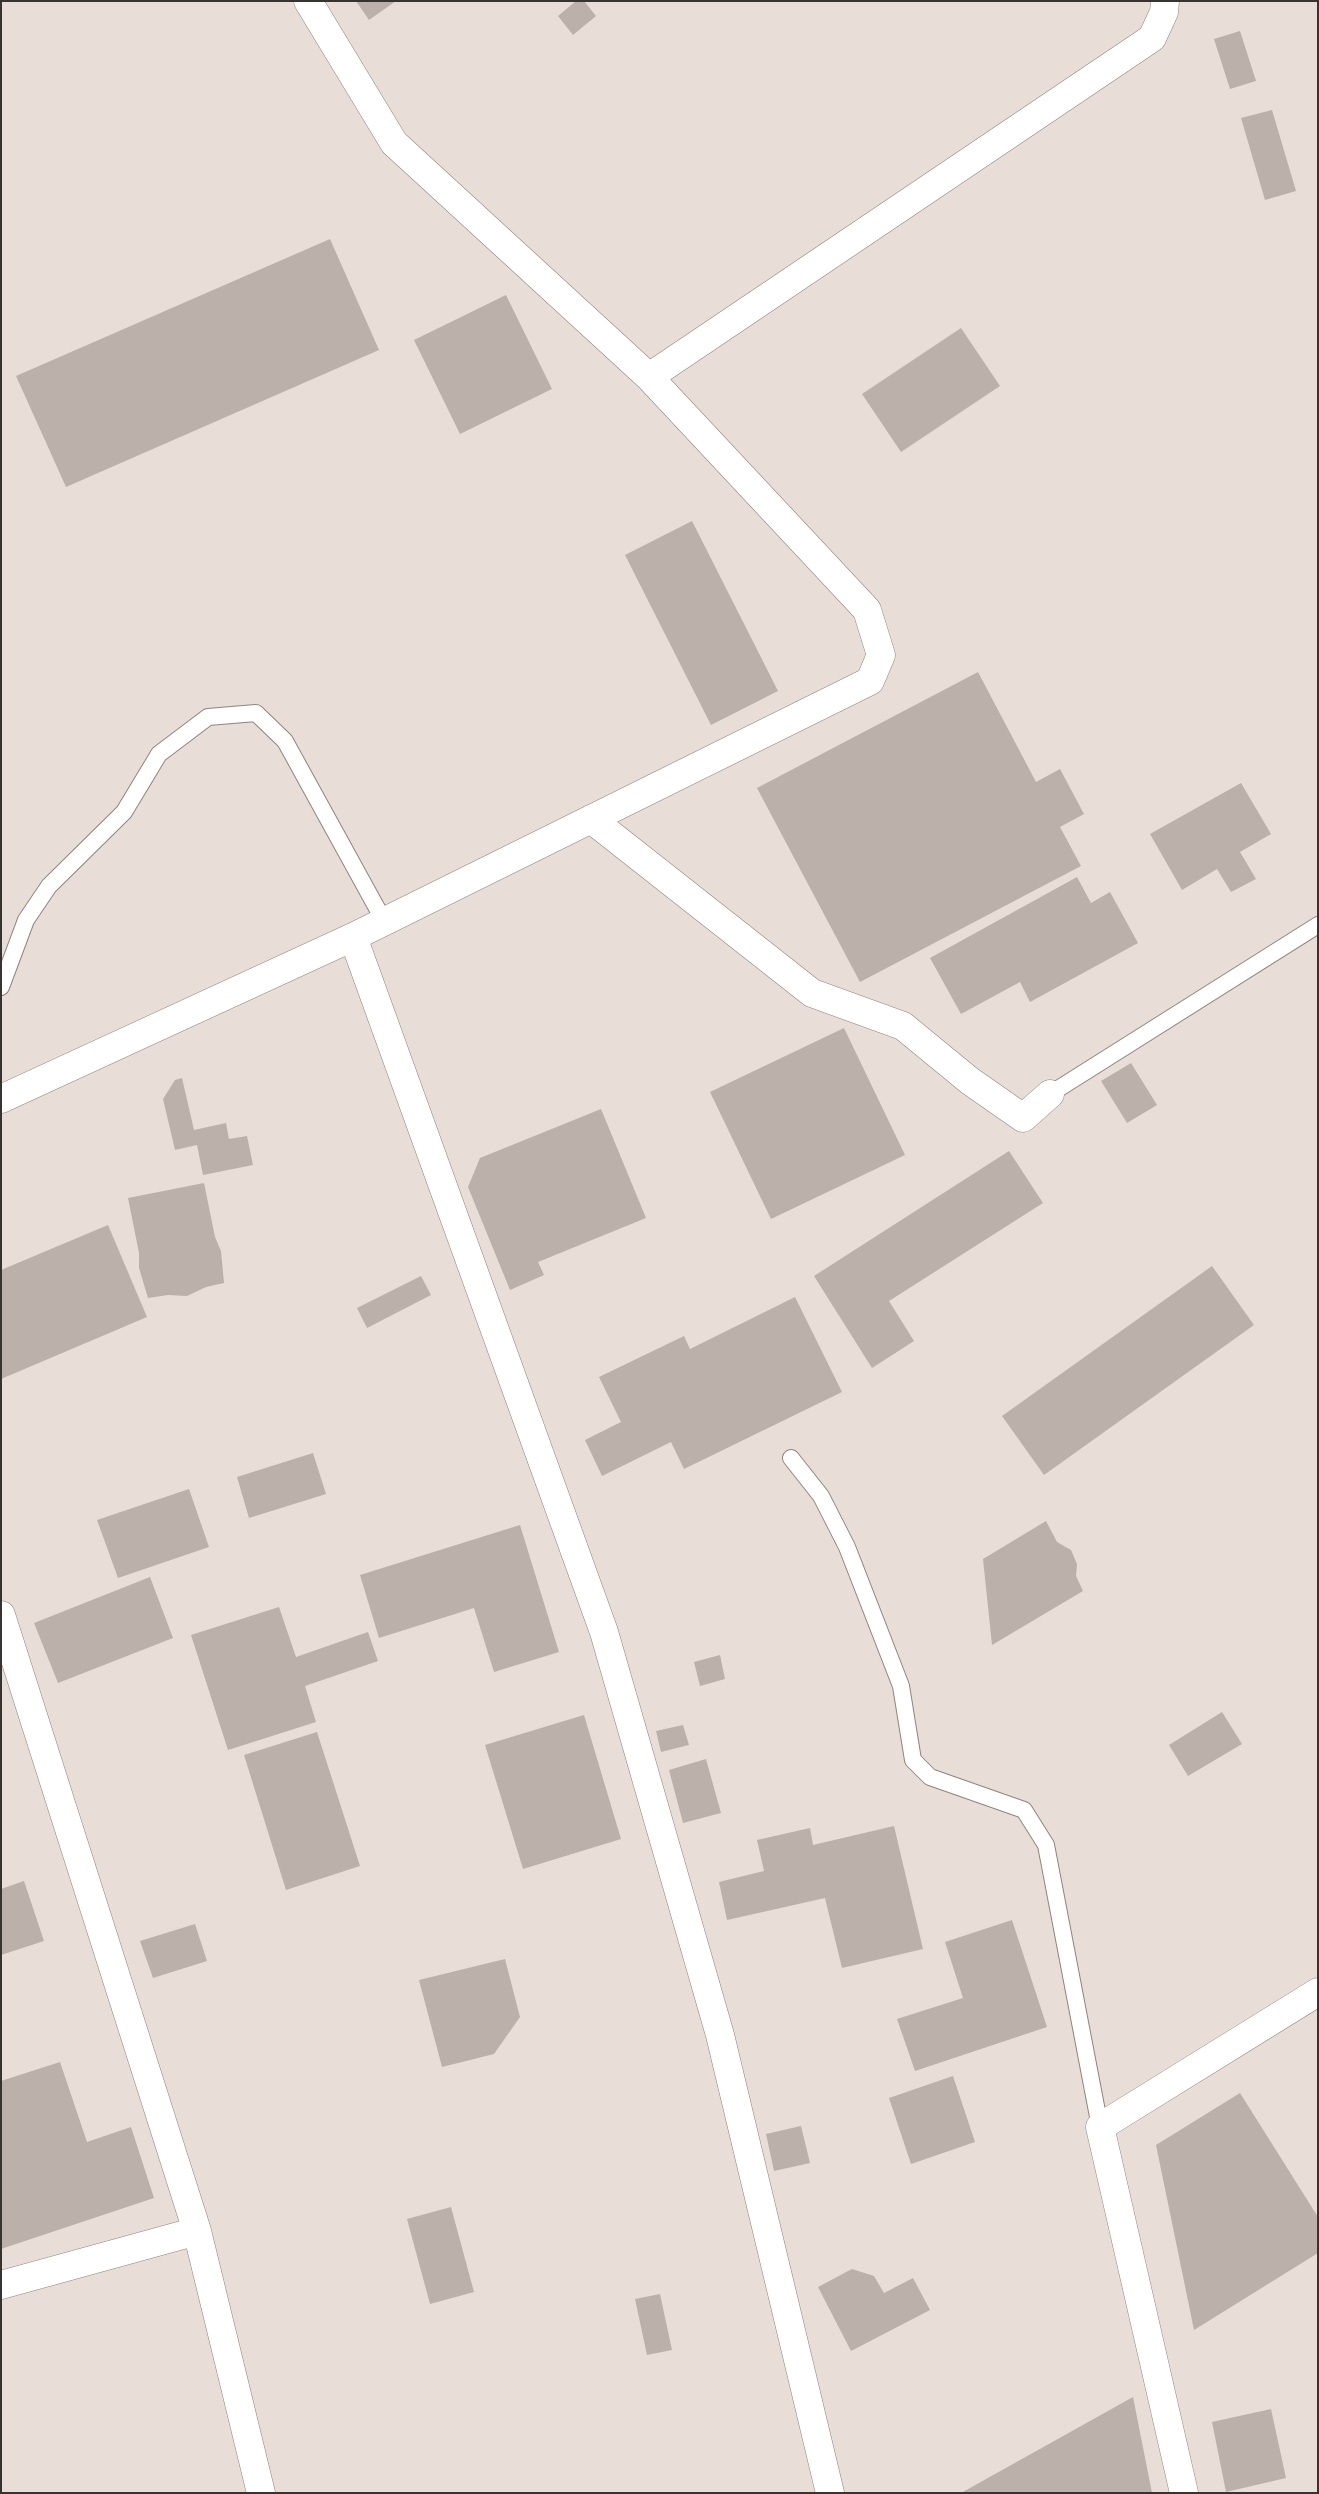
<!DOCTYPE html>
<html>
<head>
<meta charset="utf-8">
<style>
	body { margin:0 }
	#map { position:relative; width:1319px; height:2494px; overflow:hidden; background:#e9ddd7; font-family:Jost,sans-serif }
	canvas { display:block }
	.frame { position:absolute; inset:0; border:2px solid #373330; pointer-events:none }
</style>
</head>
<body>
<div id="map">
<canvas width="1319" height="2494"></canvas>
<div class="frame"></div>
</div>
<script>
const ctx = document.querySelector('canvas').getContext('2d');
ctx.lineJoin = 'round';
function paint(path, color) {
  ctx.fillStyle = color;
  ctx.fill(path, 'evenodd');
}
function stroke(path, color, width, dash) {
  ctx.strokeStyle = color;
  ctx.lineWidth = width;
  ctx.lineCap = dash ? 'butt' : 'round';
  ctx.setLineDash(dash || []);
  ctx.stroke(path);
}
const building = new Path2D(`
	M356,1H396L369,20Z
	M576,1H584L596,16L573,35L558,16Z
	M1240,31L1256,81L1230,89L1214,39Z
	M1272,110L1296,191L1265,200L1241,118Z
	M330,239L379,350L66,487L16,376Z
	M506,295L552,389L460,434L414,340Z
	M961,328L1000,386L901,452L862,394Z
	M692,521L778,691L711,725L625,555Z
	M978,672L1036,782L1060,769L1084,814L1060,827L1081,866L860,982L757,788Z
	M1241,783L1271,834L1240,852L1256,879L1231,892L1217,869L1182,890L1150,834Z
	M1077,877L1091,903L1110,892L1138,943L1030,1002L1020,982L961,1014L930,958Z
	M844,1028L905,1155L771,1219L710,1092Z
	M1131,1063L1157,1105L1127,1123L1101,1081Z
	M182,1078L194,1130L226,1123L229,1139L247,1136L253,1165L203,1175L197,1145L175,1150L163,1099L175,1080Z
	M601,1109L646,1218L538,1262L544,1275L510,1290L468,1187L480,1158Z
	M1009,1151L1043,1203L889,1301L914,1341L872,1368L814,1276Z
	M204,1183L215,1237L221,1251L224,1283L206,1287L187,1296L168,1295L148,1298L139,1268V1253L128,1198Z
	M108,1225L147,1317L1,1379V1270Z
	M1212,1266L1254,1325L1044,1475L1002,1416Z
	M421,1276L431,1295L367,1328L357,1308Z
	M795,1297L842,1392L684,1469L671,1442L602,1476L585,1440L621,1422L599,1377L684,1336L690,1349Z
	M313,1453L326,1494L249,1518L237,1477Z
	M189,1489L209,1547L118,1578L97,1520Z
	M1046,1521L1057,1542L1071,1550L1077,1564L1076,1576L1083,1591L992,1645L983,1559Z
	M520,1525L559,1652L494,1672L474,1608L379,1638L360,1575Z
	M150,1577L173,1638L58,1683L34,1623Z
	M279,1607L296,1657L368,1632L378,1661L305,1686L316,1722L228,1750L191,1635Z
	M720,1655L725,1679L700,1686L694,1662Z
	M1222,1712L1242,1744L1188,1776L1169,1745Z
	M584,1715L621,1839L523,1869L485,1745Z
	M683,1725L689,1745L661,1752L656,1731Z
	M317,1732L360,1866L286,1890L244,1755Z
	M706,1759L721,1813L683,1823L669,1770Z
	M894,1826L923,1949L842,1968L825,1898L727,1920L719,1882L764,1871L757,1840L810,1828L813,1845Z
	M24,1881L44,1941L1,1955V1889Z
	M1012,1920L1047,2027L915,2071L897,2019L963,1998L945,1942Z
	M195,1924L207,1961L153,1978L140,1941Z
	M505,1959L520,2017L494,2054L442,2067L419,1980Z
	M60,2062L87,2142L131,2127L154,2198L1,2249V2081Z
	M953,2076L975,2142L911,2164L889,2098Z
	M1240,2093L1318,2217V2253L1194,2330L1156,2145Z
	M801,2126L810,2163L774,2171L766,2134Z
	M451,2207L474,2292L430,2304L407,2219Z
	M852,2269L874,2276L884,2293L913,2278L930,2310L851,2351L818,2287Z
	M660,2294L672,2350L647,2355L635,2299Z
	M1133,2397L1152,2493H961Z
	M1271,2409L1286,2478L1226,2492L1212,2422Z`);
const lane = new Path2D(`
	M1,987L26,920L49,886L124,812L159,754L208,717L256,713L285,741L384,921
	M1050,1094L1318,925
	M791,1458L821,1496L847,1547L901,1686L913,1760L930,1777L1024,1810L1046,1845L1100,2127`);
const street = new Path2D(`
	M649,377L1152,38L1164,12L1165,1
	M591,819L812,993L903,1026L970,1081L1023,1118L1050,1094
	M353,937L604,1632L720,2035L830,2493
	M1,1099L353,937L870,681L881,655L867,610L649,377L394,143L308,1
	M1,1615L197,2231L261,2493
	M1,2285L197,2231
	M1184,2493L1100,2127L1318,1992`);
paint(building, '#bbb0aa');
stroke(lane, '#8f847e', 18);
stroke(street, '#8f847e', 29);
stroke(lane, '#fff', 16);
stroke(street, '#fff', 28);
</script>
</body>
</html>
